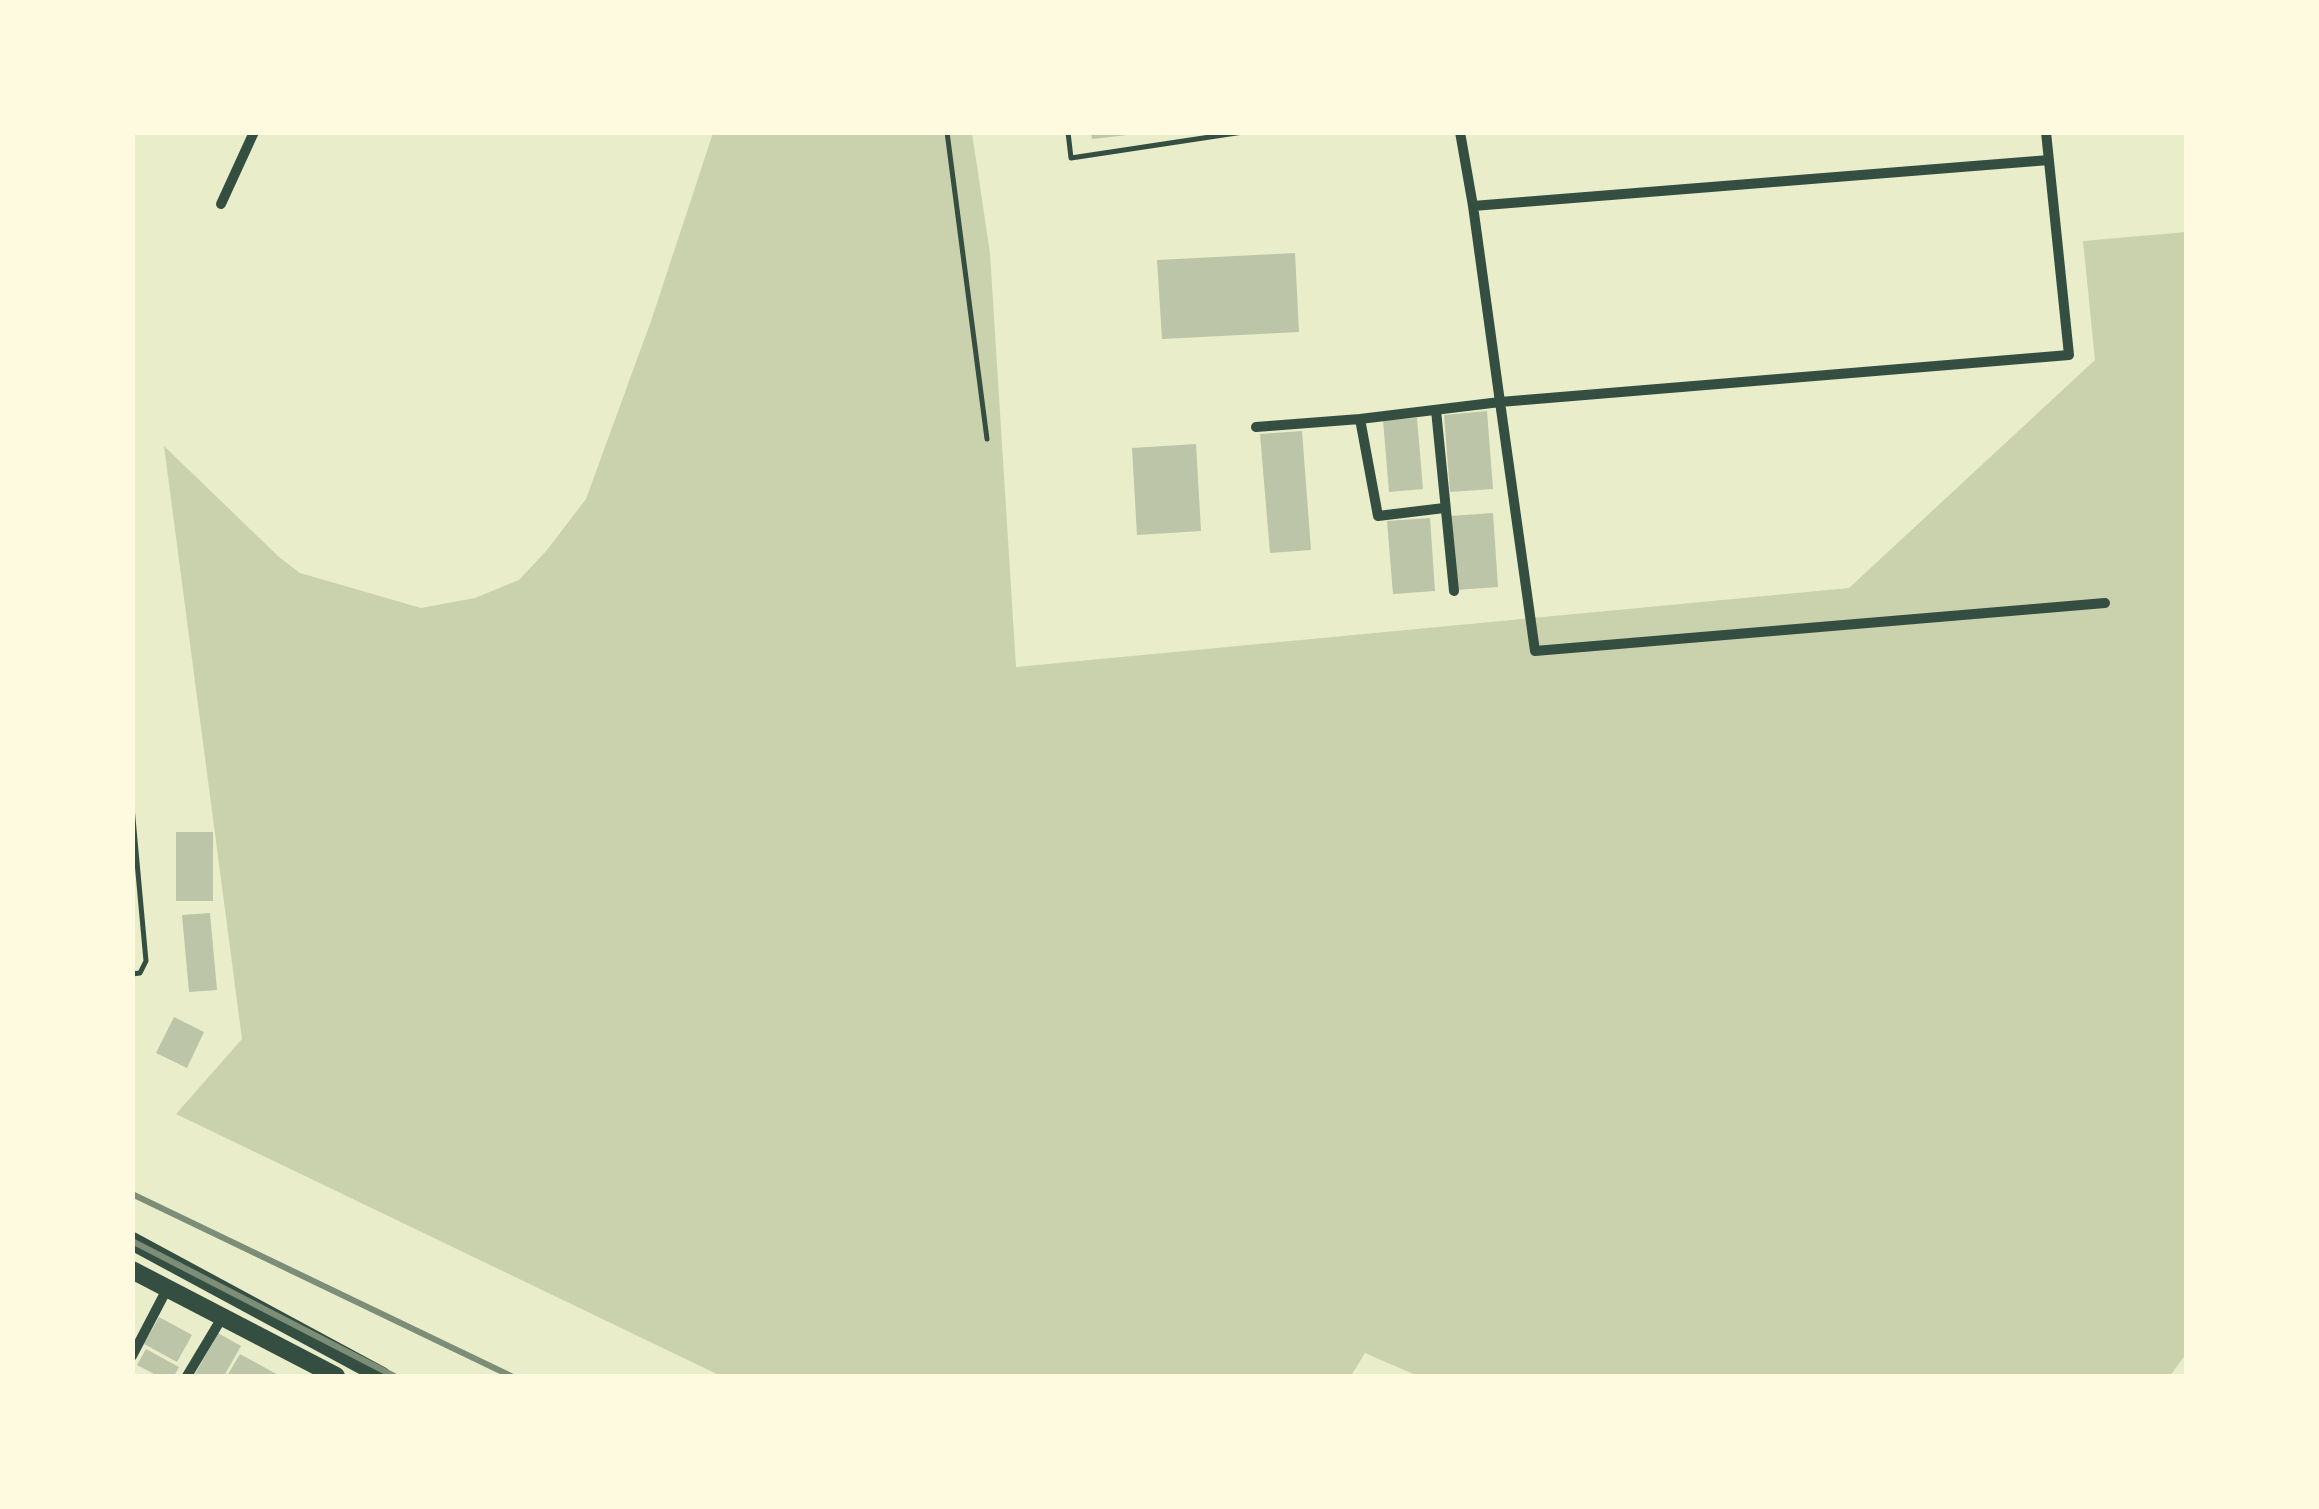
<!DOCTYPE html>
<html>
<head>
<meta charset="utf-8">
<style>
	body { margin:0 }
	#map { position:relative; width:2319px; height:1509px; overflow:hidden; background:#e9edc9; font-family:"Varela Round",sans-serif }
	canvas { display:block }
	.frame { position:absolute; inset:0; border:135px solid #fefae0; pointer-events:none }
</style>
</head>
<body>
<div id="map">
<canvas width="2319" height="1509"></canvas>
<div class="frame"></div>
</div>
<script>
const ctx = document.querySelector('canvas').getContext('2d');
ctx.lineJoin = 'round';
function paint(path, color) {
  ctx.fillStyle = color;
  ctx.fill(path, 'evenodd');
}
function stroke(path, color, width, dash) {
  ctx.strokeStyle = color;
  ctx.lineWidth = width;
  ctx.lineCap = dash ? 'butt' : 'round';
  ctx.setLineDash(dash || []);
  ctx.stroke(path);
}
const green = new Path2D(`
	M713,133H972L990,253L1016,667L1849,588L2095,360L2083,241L2186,232V1354L2170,1376H1418L1365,1353L1351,1376H721L176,1114L242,1039L164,446L279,557L300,573L421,608L475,598L519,580L547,550L586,499L651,321Z`);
const building = new Path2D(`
	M1091,132H1127V135L1092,139Z
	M1295,253L1299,332L1162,339L1157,260Z
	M1487,411L1493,489L1450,492L1444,415Z
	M1417,418L1423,489L1389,492L1383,420Z
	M1302,431L1311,550L1270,553L1260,434Z
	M1196,444L1201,531L1137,535L1132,448Z
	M1493,513L1498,587L1456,590L1450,516Z
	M1430,518L1435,591L1393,594L1387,521Z
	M176,832H213V901H176Z
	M210,913L217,990L189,992L182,915Z
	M174,1017L204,1032L187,1068L156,1053Z
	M159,1317L192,1335L177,1362L144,1344Z
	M218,1333L241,1346L224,1376H194Z
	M146,1349L179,1367L174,1376H158L137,1365Z
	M240,1354L280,1376H227Z`);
const service = new Path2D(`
	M947,132L987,439
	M1068,132L1071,158L1243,132
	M132,615V635
	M132,807L146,961L140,973L132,974`);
const minor = new Path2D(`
	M1460,132L1473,206L2049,160
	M221,204L254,132
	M1473,206L1500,402L2069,355L2046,132
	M1436,410L1454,591
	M1256,427L1360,419
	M1444,508L1378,516L1360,419L1500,402L1535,651L2105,603
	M132,1356L167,1289
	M187,1376L223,1316`);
const primary = new Path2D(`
	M132,1241L382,1376
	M132,1270L336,1376`);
const rail = new Path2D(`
	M132,1194L511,1376
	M132,1241L394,1376`);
paint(green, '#cad2ad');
paint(building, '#bcc5a7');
stroke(service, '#344e41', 5);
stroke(minor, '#344e41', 10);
stroke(primary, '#344e41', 18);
stroke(rail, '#7c8e77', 6);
</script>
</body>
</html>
